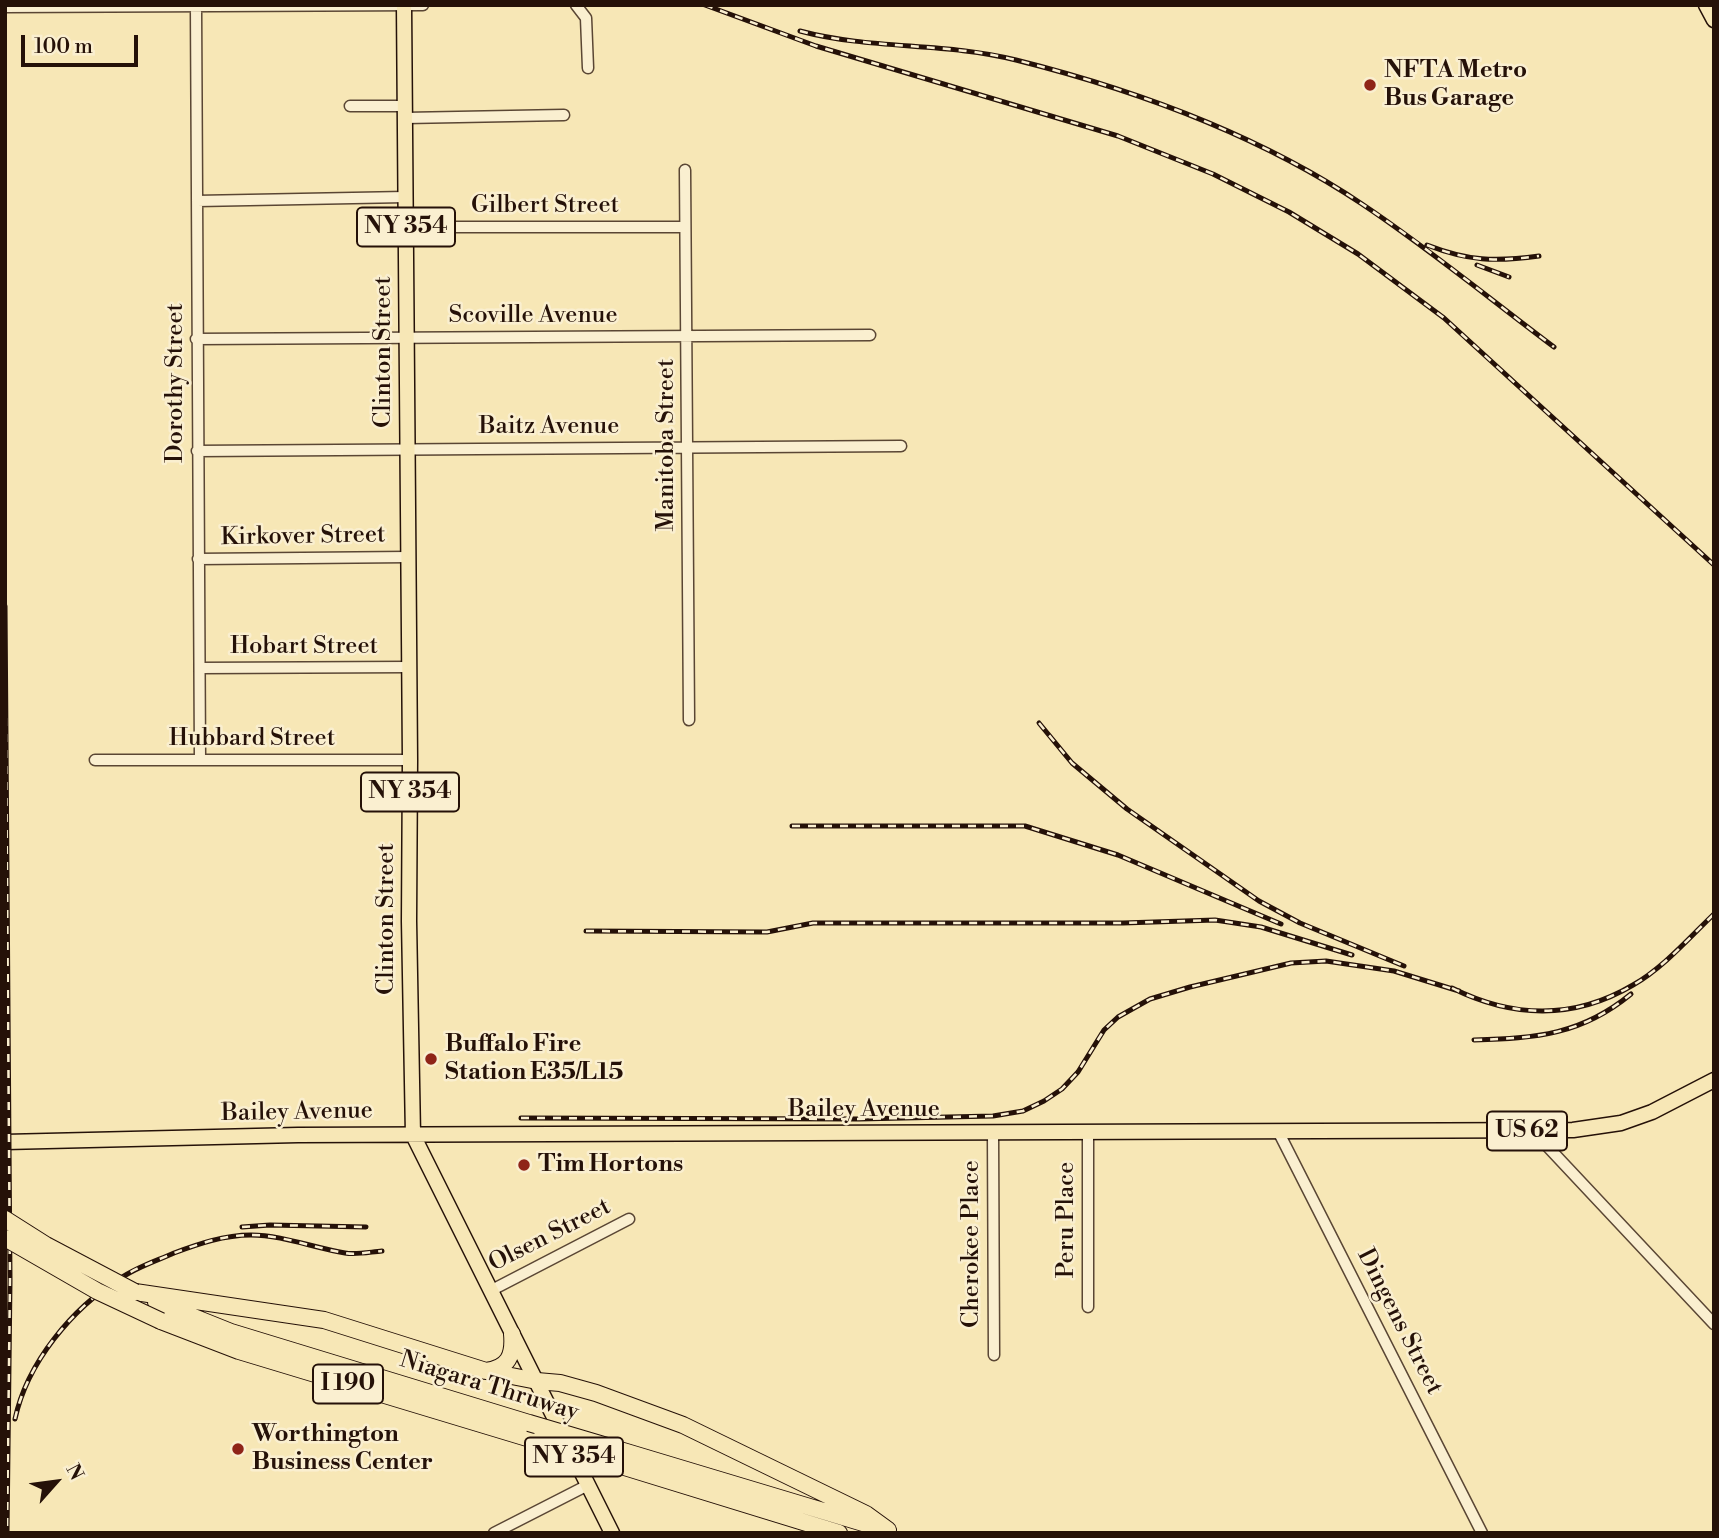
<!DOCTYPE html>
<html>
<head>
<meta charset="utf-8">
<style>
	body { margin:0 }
	#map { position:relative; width:1719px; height:1538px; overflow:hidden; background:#f7e7b6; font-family:"Libre Bodoni",serif }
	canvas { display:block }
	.frame { position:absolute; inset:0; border:7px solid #251108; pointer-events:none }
	.north { position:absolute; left:21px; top:1447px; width:70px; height:70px; -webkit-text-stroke:5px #faefd0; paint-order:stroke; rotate:62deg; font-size:19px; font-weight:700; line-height:28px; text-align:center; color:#251108 }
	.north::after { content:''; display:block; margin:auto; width:24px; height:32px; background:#251108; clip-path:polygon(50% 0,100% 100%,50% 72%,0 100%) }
	.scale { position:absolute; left:21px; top:35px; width:117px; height:32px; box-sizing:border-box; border:4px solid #251108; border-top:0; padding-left:9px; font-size:21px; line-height:24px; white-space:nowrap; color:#251108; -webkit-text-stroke:5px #faefd0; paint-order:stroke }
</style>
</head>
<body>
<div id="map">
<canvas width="1719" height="1538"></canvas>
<div class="frame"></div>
<div class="north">N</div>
<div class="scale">100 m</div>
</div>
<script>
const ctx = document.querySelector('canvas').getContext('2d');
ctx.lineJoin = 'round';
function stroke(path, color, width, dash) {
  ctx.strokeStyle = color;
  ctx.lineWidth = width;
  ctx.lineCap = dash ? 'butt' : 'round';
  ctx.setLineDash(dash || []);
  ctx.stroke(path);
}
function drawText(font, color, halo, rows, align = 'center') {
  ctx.font = font + ' "Libre Bodoni",serif';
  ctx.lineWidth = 5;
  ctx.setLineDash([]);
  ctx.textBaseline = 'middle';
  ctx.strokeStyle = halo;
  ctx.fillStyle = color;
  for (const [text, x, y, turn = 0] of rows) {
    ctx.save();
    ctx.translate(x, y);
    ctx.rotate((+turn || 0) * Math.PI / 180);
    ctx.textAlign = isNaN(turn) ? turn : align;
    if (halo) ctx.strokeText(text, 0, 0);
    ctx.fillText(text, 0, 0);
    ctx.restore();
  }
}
const minor = new Path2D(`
	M576,5L586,18L588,68
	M5,7L423,5
	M196,7L200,759
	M350,106H405
	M405,118L564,115
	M685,170L689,720
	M197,201L405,197
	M406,227H685
	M196,339L870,335
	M197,451L901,446
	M198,559L408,557
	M200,668L409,667
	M95,760H410
	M1278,1131L1482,1533
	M1533,1131L1714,1324
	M993,1133L994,1355
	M490,1291L629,1219
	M1088,1307V1132
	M494,1533L588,1485`);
const major = new Path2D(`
	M404,5L410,760L409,921L413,1135L612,1533
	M1706,5L1714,20
	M5,1142L298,1135L1573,1130L1621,1123L1652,1112L1714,1080`);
const highway = new Path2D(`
	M135,1292L324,1320L486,1371L537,1381L560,1383L596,1393L683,1425L866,1514L888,1530
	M156,1302L231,1332L529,1423
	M161,1321L239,1351L537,1441
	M486,1371C508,1368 514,1356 512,1334
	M610,1447L873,1526
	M618,1465L839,1533`);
const rail = new Path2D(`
	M705,5L816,46L1118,136L1213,174L1289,212L1358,254L1444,318L1714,565
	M800,31C871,50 945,42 1016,60C1136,90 1259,135 1362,204C1428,248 1490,299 1554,347
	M1427,245C1468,261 1495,262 1539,256
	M1477,265L1509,277
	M5,606L10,1280L7,1533
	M1039,723L1072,763L1127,809L1259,901L1300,923L1404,966
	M792,826H1025L1118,855L1281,924
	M586,931L767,932L813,923H1123L1215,920L1261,927L1352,955
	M1452,988C1512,1018 1574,1020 1633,985C1663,968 1689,938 1714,914
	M1474,1040C1537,1038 1581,1035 1631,994
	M521,1118L859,1119L993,1116L1023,1111L1044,1101L1062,1089L1078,1072L1104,1030L1118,1017L1150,999L1190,987L1291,963L1326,961L1394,971L1459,991
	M242,1227L270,1225L366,1227
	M15,1419C27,1363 72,1308 121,1278C137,1267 156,1261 174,1253C198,1244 224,1235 251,1235C282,1235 314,1248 345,1253C356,1255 370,1252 382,1251`);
const highwayBridge = new Path2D(`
	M5,1219L46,1245L135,1292
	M5,1238L97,1291L161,1321
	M529,1423L610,1447
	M537,1441L618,1465`);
const markers = [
	[1370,85,7,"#8f2418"],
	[431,1059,7,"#8f2418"],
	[524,1165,7,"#8f2418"],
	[238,1449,7,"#8f2418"]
];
const shields = [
	[406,227,98],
	[410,792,98],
	[1527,1131,80],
	[348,1384,70],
	[574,1457,98]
];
const shieldNames = [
	["NY 354",406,227],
	["NY 354",410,792],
	["US 62",1527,1131],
	["I 190",348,1384],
	["NY 354",574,1457]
];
const poiNames = [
	["NFTA Metro",1384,71],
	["Bus Garage",1384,99],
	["Buffalo Fire",445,1045],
	["Station E35/L15",445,1073],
	["Tim Hortons",538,1165],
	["Worthington",252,1435],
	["Business Center",252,1463]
];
const streetNames = [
	["Gilbert Street",545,206],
	["Scoville Avenue",533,316],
	["Clinton Street",384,352,-90],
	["Dorothy Street",176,383,-90],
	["Baitz Avenue",549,427],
	["Manitoba Street",667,445,-90],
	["Kirkover Street",303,537,-1],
	["Hobart Street",304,647],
	["Hubbard Street",252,739],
	["Clinton Street",387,919,-90],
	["Bailey Avenue",864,1110],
	["Bailey Avenue",297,1113,-1],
	["Peru Place",1067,1220,-90],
	["Olsen Street",550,1236,-27],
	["Cherokee Place",972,1244,-90],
	["Dingens Street",1399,1322,63],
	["Niagara Thruway",489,1387,17]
];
stroke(minor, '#5a4634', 13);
stroke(major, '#251108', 17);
stroke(highway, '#251108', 18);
stroke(minor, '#faefd0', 10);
stroke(major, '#f7e7b6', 14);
stroke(highway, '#f7e7b6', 16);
stroke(rail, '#251108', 5);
stroke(rail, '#faefd0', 2.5, [8]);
stroke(highwayBridge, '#251108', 18, []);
stroke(highwayBridge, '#f7e7b6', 16);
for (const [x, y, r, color] of markers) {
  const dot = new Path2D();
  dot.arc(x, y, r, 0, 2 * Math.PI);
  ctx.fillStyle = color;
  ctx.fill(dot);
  stroke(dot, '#faefd0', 2.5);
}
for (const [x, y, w] of shields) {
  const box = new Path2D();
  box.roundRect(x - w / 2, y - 19.5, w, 39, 5);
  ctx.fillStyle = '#faefd0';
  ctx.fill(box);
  stroke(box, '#251108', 2);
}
drawText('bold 23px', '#251108', null, shieldNames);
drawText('bold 24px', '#251108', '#faefd0', poiNames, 'left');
drawText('24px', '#251108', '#faefd0', streetNames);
</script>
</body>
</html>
